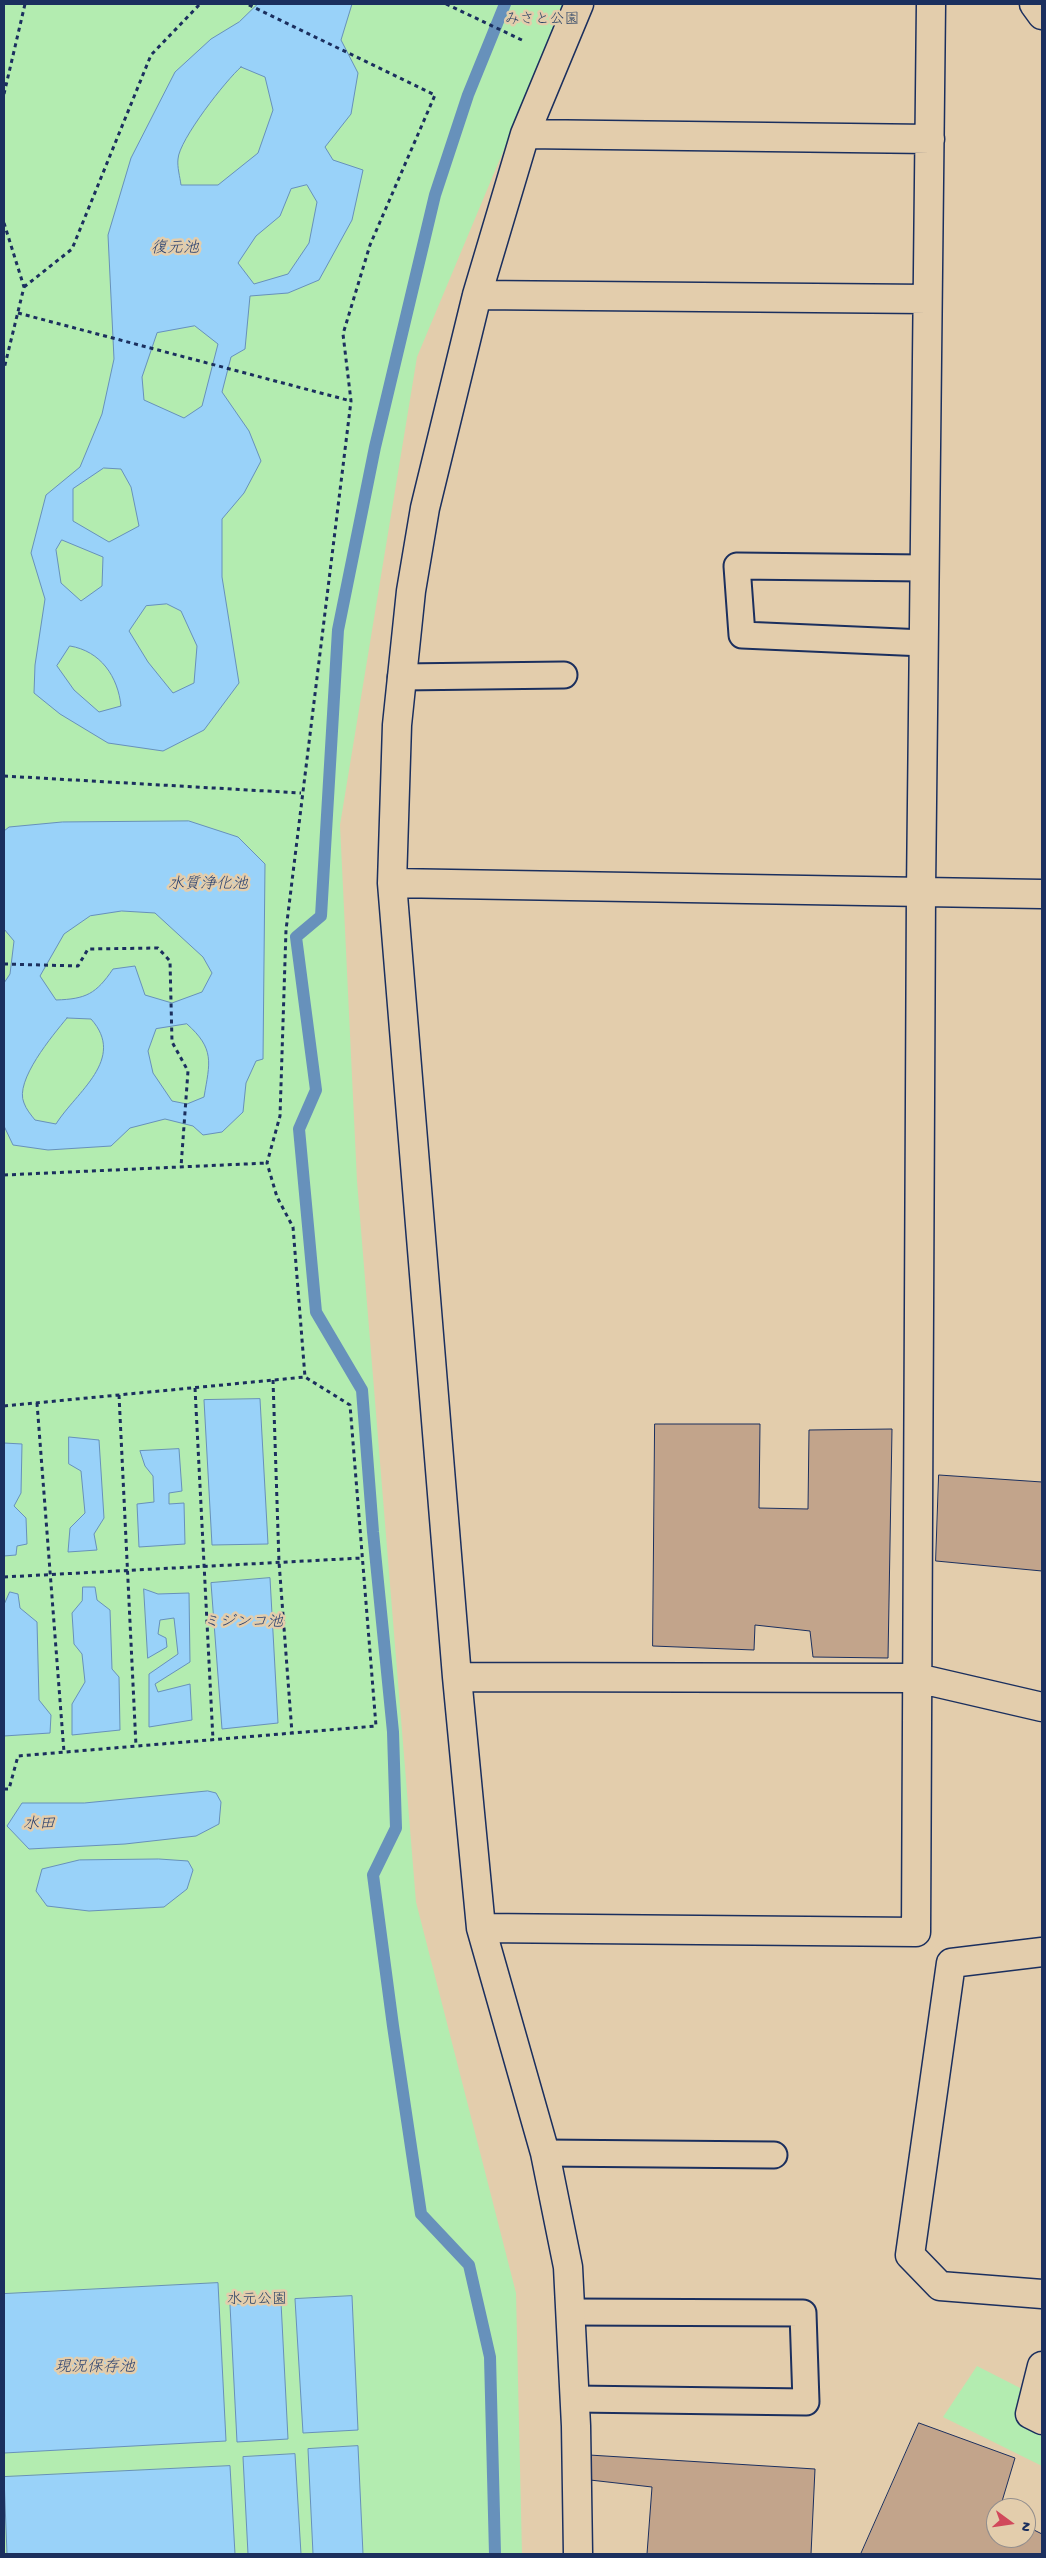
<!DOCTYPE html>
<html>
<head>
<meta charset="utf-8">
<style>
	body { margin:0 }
	#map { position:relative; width:1046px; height:2558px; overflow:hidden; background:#e3cdac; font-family:"Gochi Hand",sans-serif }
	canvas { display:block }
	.frame { position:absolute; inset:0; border:5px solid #1b2f5e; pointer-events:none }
	.north { position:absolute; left:986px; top:2498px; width:50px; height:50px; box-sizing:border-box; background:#e3cdac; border:1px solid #938e8d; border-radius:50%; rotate:104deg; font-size:14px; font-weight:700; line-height:20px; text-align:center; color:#1b2f5e }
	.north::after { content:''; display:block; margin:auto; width:18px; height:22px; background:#d1495b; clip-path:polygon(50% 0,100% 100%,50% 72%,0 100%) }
</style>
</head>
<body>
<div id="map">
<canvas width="1046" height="2558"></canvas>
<div class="frame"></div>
<div class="north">N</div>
</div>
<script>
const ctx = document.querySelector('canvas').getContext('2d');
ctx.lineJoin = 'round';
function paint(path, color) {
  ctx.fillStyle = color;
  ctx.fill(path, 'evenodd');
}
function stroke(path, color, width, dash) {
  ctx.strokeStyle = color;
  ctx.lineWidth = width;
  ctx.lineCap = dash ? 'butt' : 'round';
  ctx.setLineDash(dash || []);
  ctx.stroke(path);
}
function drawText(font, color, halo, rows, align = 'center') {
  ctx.font = font + ' "Gochi Hand","Klee One",sans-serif';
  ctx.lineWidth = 5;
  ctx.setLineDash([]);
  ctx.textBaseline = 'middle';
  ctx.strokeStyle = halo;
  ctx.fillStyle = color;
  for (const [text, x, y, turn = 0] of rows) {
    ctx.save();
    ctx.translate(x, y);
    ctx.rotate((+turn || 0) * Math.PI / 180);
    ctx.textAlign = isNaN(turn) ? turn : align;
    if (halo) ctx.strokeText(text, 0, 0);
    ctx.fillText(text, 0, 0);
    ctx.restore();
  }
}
const green = new Path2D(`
	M4,4H569L549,42L417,357L340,825L357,1181L416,1902L516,2293L522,2554H4Z
	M977,2366L1026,2391L1042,2426V2466L943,2417Z`);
const water = new Path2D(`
	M258,4H352L341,40L358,73L351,114L325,147L333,160L363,170L352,220L319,280L288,293L250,296L245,349L231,357L222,392L249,431L261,461L244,493L222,519V577L239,683L204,730L163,751L108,743L60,714L34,693L35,665L45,599L31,553L46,495L80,467L102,414L114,359L108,235L131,158L175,72L211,39L239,22ZM241,67L265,77L273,110L258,153L218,185H181C180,177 177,167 178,159C179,140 226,80 241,67ZM307,185L317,202L309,243L288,274L254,284L238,263L256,236L280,216L291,189ZM195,326L218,344L202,406L184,418L144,400L142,377L157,333ZM104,468L121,469L131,487L139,526L109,542L73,521V489ZM62,540L103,557L102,586L81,601L61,583L56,550ZM167,604L181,611L197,646L194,683L173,693L148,662L129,631L146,606ZM70,646C101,651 118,677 121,706L99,712L74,690L57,666Z
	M189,821L238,837L265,864L263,1059L256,1061L246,1083L243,1112L222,1132L203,1135L193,1126L165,1119L130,1128L111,1146L48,1150L13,1145L4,1126V983L10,974L14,941L4,929V831L9,827L62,822ZM122,911L155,913L203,957L212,973L202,992L172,1003L145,995L135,966L113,969C96,994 86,999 56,1000L40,976L64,934L90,916ZM67,1018L91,1019C127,1059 76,1092 56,1124L35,1120C31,1115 26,1109 24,1103C14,1081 53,1035 67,1018ZM187,1024C215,1049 210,1062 204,1097L187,1104L172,1101L153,1073L148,1051L156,1029Z
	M260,1399L268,1544L212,1545L204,1400Z
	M69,1437L99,1440L104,1518L94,1534L97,1550L68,1552L70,1528L85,1513L81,1471L69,1464Z
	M4,1443L22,1444L21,1493L14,1506L26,1518L27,1544L17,1546L16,1555L4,1556Z
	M179,1449L182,1491L169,1493V1504L184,1503L185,1544L139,1547L137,1504L154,1502L153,1476L145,1466L140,1451Z
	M270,1578L278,1723L222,1729L211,1583Z
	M83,1587H95L97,1600L110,1610L112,1669L119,1677L120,1730L72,1735V1704L85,1682L82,1654L74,1644L72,1613L82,1601Z
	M144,1589L158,1594L189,1593L190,1662L155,1684L158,1692L190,1684L192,1720L149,1727V1674L178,1654L174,1618L160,1620L158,1634L166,1638L167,1647L148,1658Z
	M10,1592L18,1594L20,1608L37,1622L39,1700L51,1715L50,1733L4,1736V1605Z
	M208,1791L216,1793L221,1802L219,1824L196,1836L125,1844L29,1849L7,1826L22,1803H84Z
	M159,1859L188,1861L193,1870L187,1889L164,1907L89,1911L47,1906L36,1891L42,1869L79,1860Z
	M218,2283L226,2441L4,2453V2294Z
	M352,2296L358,2430L303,2433L295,2299Z
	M281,2302L288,2439L237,2442L230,2305Z
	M358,2446L363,2554H313L308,2449Z
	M295,2454L301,2554H248L243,2457Z
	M230,2466L235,2554H7L4,2477Z`);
const stream = new Path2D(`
	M495,2554L490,2357L469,2265L421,2214L393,2026L373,1875L396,1828L393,1732L373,1532L362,1390L316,1312L299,1129L316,1090L296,937L321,916L338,630L375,447L435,195L468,95L505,4`);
const building = new Path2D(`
	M655,1424H760L759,1508L808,1509L809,1430L892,1429L888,1658L813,1657L810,1631L755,1625L754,1650L653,1646Z
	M939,1475L1042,1482V1571L936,1561Z
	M919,2423L1015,2458L1000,2508H996V2538H1026V2526L1042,2534V2554H861Z
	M589,2455L815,2469L811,2554H647L652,2487L590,2480Z`);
const path = new Path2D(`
	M446,4L524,41
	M4,94L25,4
	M4,223L24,287L4,369
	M24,287L72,249L151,55L200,4
	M18,313L351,401
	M4,776L301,793
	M4,964L78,966L88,949L158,948L170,961L172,1042L188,1071L181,1167
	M4,1175L267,1163
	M273,1380L279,1562L292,1733
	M195,1388L213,1740
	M119,1395L136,1746
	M37,1403L64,1752
	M4,1406L305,1377
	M4,1577L362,1558
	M4,1789H9L18,1756L376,1726L350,1405L305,1377L293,1227L277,1197L267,1163L280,1116L286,930L351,401L343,334L370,245L435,95L247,4`);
const lane = new Path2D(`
	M924,643L742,635L737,566L924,568
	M401,677L564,675
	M545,2153L774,2155
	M571,2312L803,2313L806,2402L575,2399`);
const street = new Path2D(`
	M1034,4L1042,15
	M525,134L930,139
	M477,295L927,299
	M392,883L1042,894
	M457,1677L917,1678L1042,1707
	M481,1928L916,1932L921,891L931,4
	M1042,1952L951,1963L910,2255L940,2286L1042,2294
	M1042,2366L1030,2414L1042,2420
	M578,2554L576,2426L568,2267L545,2153L481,1928L457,1677L392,883L397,725L411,591L425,508L477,295L525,134L579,4`);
const parkNames = [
	["みさと公園",542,21],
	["水元公園",257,2301]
];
const waterNames = [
	["復元池",175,250],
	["水質浄化池",208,886],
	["ミジンコ池",243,1624],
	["水田",39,1826],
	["現況保存池",95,2369]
];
paint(green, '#b3ecb0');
paint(water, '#99d2f9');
stroke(water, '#6791bb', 1);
stroke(stream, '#6791bb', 12);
paint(building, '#c2a48b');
stroke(building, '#1b2f5e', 1);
stroke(lane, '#1b2f5e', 29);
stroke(street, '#1b2f5e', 31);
stroke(path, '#1b2f5e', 3, [4, 4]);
stroke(lane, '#e3cdac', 25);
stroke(street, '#e3cdac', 28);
drawText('15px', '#2a4266', '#e3cdac', parkNames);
drawText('italic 16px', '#283f6e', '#e3cdac', waterNames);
</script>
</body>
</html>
